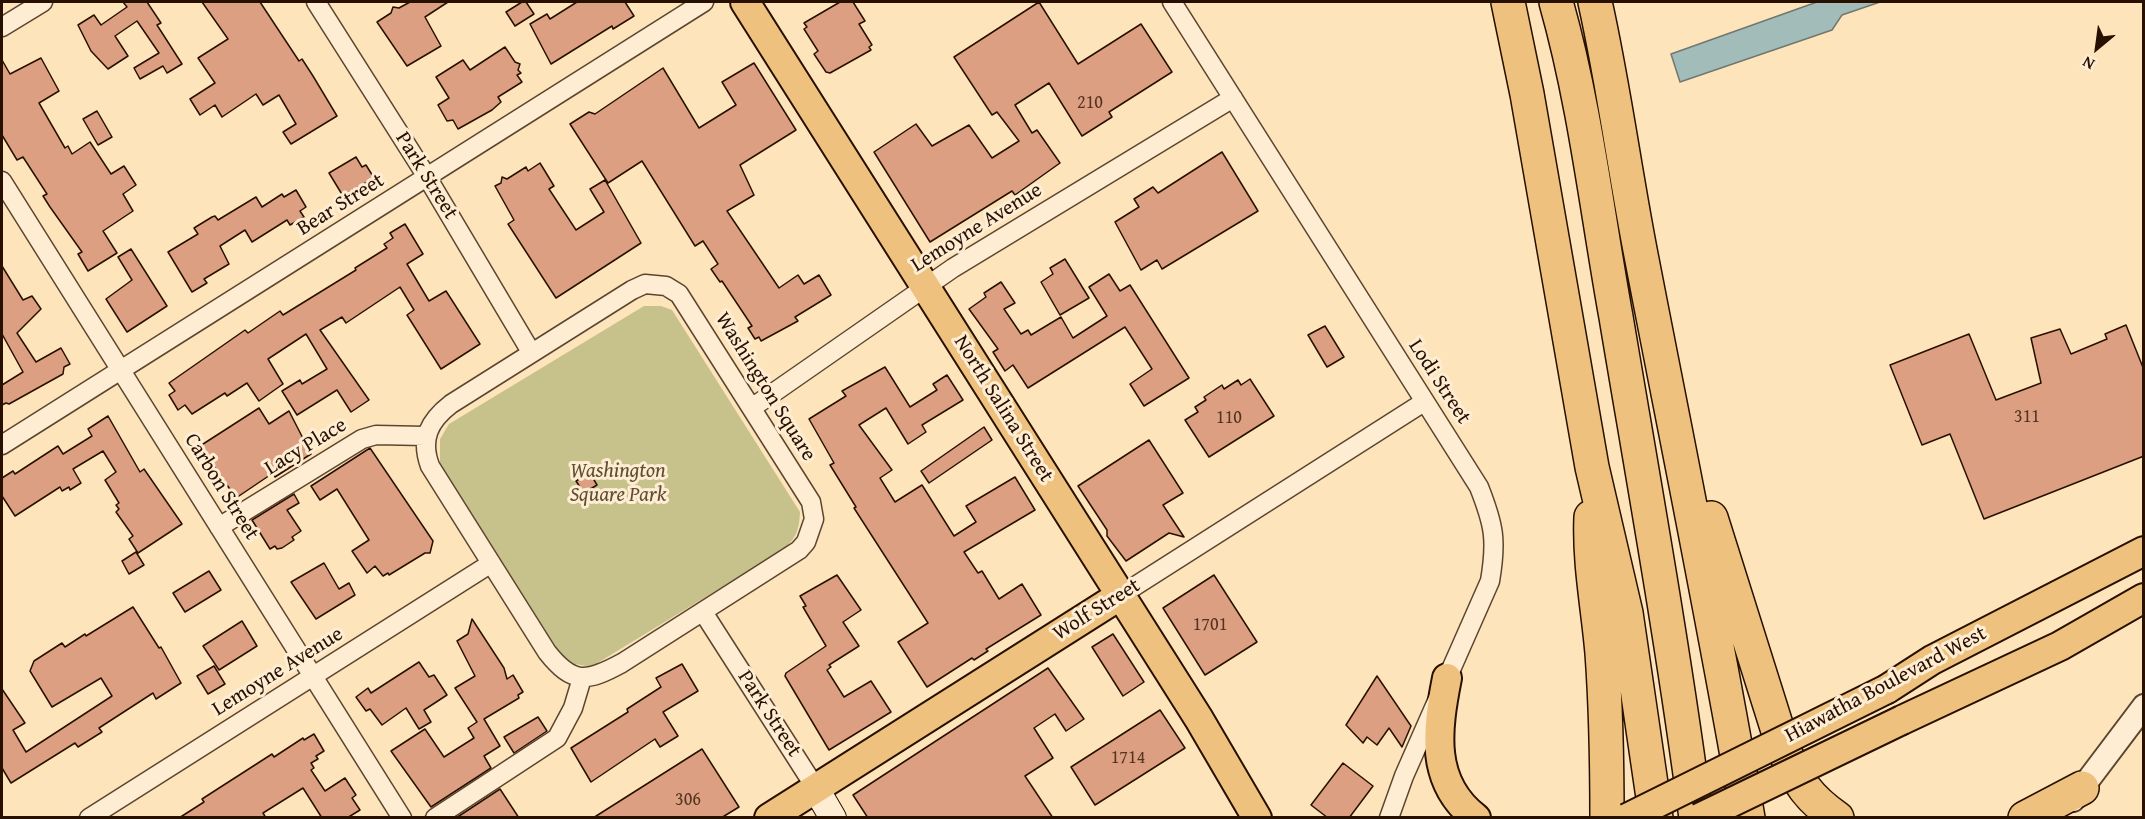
<!DOCTYPE html>
<html>
<head>
<meta charset="utf-8">
<style>
	body { margin:0 }
	#map { position:relative; width:2145px; height:819px; overflow:hidden; background:#fde4bb; font-family:"Gentium Book Plus",serif }
	canvas { display:block }
	.frame { position:absolute; inset:0; border:3px solid #271000; pointer-events:none }
	.north { position:absolute; left:2067px; top:18px; width:60px; height:60px; -webkit-text-stroke:4px #feedd3; paint-order:stroke; rotate:209deg; font-size:16px; font-weight:700; line-height:24px; text-align:center; color:#271000 }
	.north::after { content:''; display:block; margin:auto; width:21px; height:27px; background:#271000; clip-path:polygon(50% 0,100% 100%,50% 72%,0 100%) }
</style>
</head>
<body>
<div id="map">
<canvas width="2145" height="819"></canvas>
<div class="frame"></div>
<div class="north">N</div>
</div>
<script>
const ctx = document.querySelector('canvas').getContext('2d');
ctx.lineJoin = 'round';
function paint(path, color) {
  ctx.fillStyle = color;
  ctx.fill(path, 'evenodd');
}
function stroke(path, color, width, dash) {
  ctx.strokeStyle = color;
  ctx.lineWidth = width;
  ctx.lineCap = dash ? 'butt' : 'round';
  ctx.setLineDash(dash || []);
  ctx.stroke(path);
}
function drawText(font, color, halo, rows, align = 'center') {
  ctx.font = font + ' "Gentium Book Plus",serif';
  ctx.lineWidth = 6;
  ctx.setLineDash([]);
  ctx.textBaseline = 'middle';
  ctx.strokeStyle = halo;
  ctx.fillStyle = color;
  for (const [text, x, y, turn = 0] of rows) {
    ctx.save();
    ctx.translate(x, y);
    ctx.rotate((+turn || 0) * Math.PI / 180);
    ctx.textAlign = isNaN(turn) ? turn : align;
    if (halo) ctx.strokeText(text, 0, 0);
    ctx.fillText(text, 0, 0);
    ctx.restore();
  }
}
const green = new Path2D(`
	M644,306H661L672,310L800,512C799,531 796,539 781,551L591,667L570,663L558,650L440,463V439L449,424Z`);
const water = new Path2D(`
	M1817,2H1880L1842,15L1832,30L1680,82L1671,54Z`);
const building = new Path2D(`
	M123,2H147L161,23L157,25L182,64L167,73L163,66L140,79L134,68L159,53L137,21L115,36L128,56L108,69L91,51L78,25L94,15L101,25L127,7Z
	M202,2H260L299,61L302,59L313,76L337,116L291,144L283,132L296,124L279,95L263,105L256,94L222,117L215,105L200,115L190,99L215,83L198,58L228,39Z
	M410,2H448L425,17L441,46L407,66L377,22L391,13L393,7L399,8Z
	M522,2H526L534,14L515,26L506,12Z
	M577,2H625L634,16L613,29L612,26L551,64L530,24L547,14L550,19Z
	M840,2H853L865,21L859,24L872,45L869,47L871,50L830,73L826,72L814,54L818,51L804,29L807,27L804,23Z
	M1039,2L1078,64L1141,24L1172,72L1109,112L1112,117L1082,136L1049,83L1015,105L1032,133L1037,130L1060,163L1015,195L1012,191L930,242L874,152L916,124L932,146L969,125L992,158L1019,141L997,112L992,115L954,57Z
	M505,47L515,62L520,64L518,70L521,73L517,75L522,82L498,97L501,102L492,110L458,129L453,120L447,121L438,105L449,98L436,77L463,60L470,70Z
	M41,58L59,91L39,103L65,148L68,146L72,154L90,142L111,174L124,166L136,185L123,194L133,211L103,231L117,253L88,271L78,254L82,252L50,207L43,196L47,194L23,157L17,160L2,135V60L10,74Z
	M754,63L796,130L740,165L754,195L727,211L779,288L798,275L804,284L819,275L831,295L795,317L798,321L761,341L759,337L755,339L748,328L752,326L722,281L720,282L711,269L718,264L703,241L695,246L642,161L608,183L570,124L589,112L595,114L663,68L699,128L736,105L722,82Z
	M97,111L112,137L98,145L83,119Z
	M1222,152L1258,211L1162,269L1157,260L1141,270L1115,222L1139,207L1134,199L1153,187L1158,193Z
	M356,157L362,167L366,165L374,178L343,196L329,173Z
	M540,163L554,186L549,189L576,230L604,212L590,189L605,180L641,243L556,298L508,224L514,220L495,186L501,183L502,177L507,179L526,167L528,171Z
	M296,190L306,207L300,211L304,217L290,225L287,220L252,242L245,230L220,246L229,264L204,279L207,283L192,292L168,252L198,234L194,228L212,217L215,216L218,220L256,197L262,207L282,194L284,197Z
	M405,224L423,254L407,264L429,301L446,291L480,344L441,369L407,315L414,310L400,287L346,323L342,317L320,330L369,400L351,412L337,390L297,415L282,391L300,380L302,384L327,369L306,334L268,359L283,384L259,401L247,383L227,396L225,393L192,414L185,405L178,410L169,395L175,391L169,383L245,330L248,333L280,311L283,315L356,270L355,268L387,248L384,244L393,238L390,233Z
	M131,249L167,306L127,332L106,299L132,280L118,257Z
	M1065,259L1089,298L1060,315L1041,282L1053,274L1050,268Z
	M2,266L23,300L32,296L41,309L17,333L36,362L61,348L70,364L64,367L63,374L9,404L6,403L2,405V385L23,372L2,334Z
	M1109,274L1120,291L1130,285L1189,378L1144,406L1130,384L1152,369L1125,327L1028,388L1013,365L1005,371L993,352L998,349L969,309L986,297L984,293L1001,282L1015,303L1004,309L1021,334L1028,330L1031,335L1061,317L1073,338L1107,316L1089,287Z
	M2126,325L2144,370V456L1984,519L1950,434L1922,445L1890,365L1969,334L1996,400L2041,383L2031,338L2060,329L2071,354L2107,339L2105,334Z
	M1325,326L1344,357L1327,367L1308,335Z
	M885,367L910,407L937,390L933,384L947,375L963,400L922,425L926,432L908,444L886,408L859,425L892,470L880,478L895,502L922,485L954,536L976,522L966,506L1015,477L1035,510L964,552L978,573L982,571L999,599L1022,584L1041,615L986,649L988,651L974,660L972,658L927,687L898,642L928,623L854,508L856,507L830,465L834,463L809,419L846,396L842,391Z
	M1250,379L1274,416L1209,457L1185,420L1198,412L1195,407L1206,400L1204,397L1222,385L1224,389L1238,380L1241,385Z
	M259,408L269,424L289,411L311,454L275,477L273,473L236,498L200,446Z
	M108,416L140,472L144,469L182,524L138,553L129,539L133,536L116,512L119,509L116,505L119,503L105,480L116,472L103,451L73,469L81,483L70,490L69,487L62,491L60,487L15,516L2,496V478L13,471L15,474L58,446L63,454L92,436L88,429Z
	M984,427L992,440L929,483L921,471Z
	M1149,440L1183,493L1163,505L1184,537L1169,533L1126,561L1107,536V530L1078,486Z
	M370,448L433,541L430,553H425L389,575L388,573L383,576L375,566L367,573L352,551L369,540L337,489L320,500L311,486Z
	M590,473L597,485L584,493L576,481Z
	M294,494L299,503L287,510L301,531L292,537L294,540L282,548L277,549L275,546L270,549L252,520Z
	M136,552L144,565L129,574L122,561Z
	M324,563L339,589L349,583L355,595L316,619L291,582Z
	M209,571L221,590L185,612L173,593Z
	M837,575L861,610L843,622L859,646L829,665L831,667L827,670L844,697L871,681L891,712L829,750L785,676L786,673L826,646L803,607L806,606L800,596Z
	M1214,575L1257,642L1205,675L1163,608Z
	M133,607L159,648L161,647L181,683L156,699L153,693L99,728L102,732L78,747L75,743L11,783L2,768V689L25,723L13,730L26,752L112,696L101,678L52,707L30,671L34,661L62,643L65,647L85,634L86,636Z
	M472,619L504,668L507,679L513,675L523,692L518,695L519,698L484,719L500,746L484,756L491,768L431,807L391,751L425,729L444,757L474,738L468,728L477,722L455,688L475,676L457,641L468,634Z
	M242,621L257,646L219,670L203,646Z
	M1113,634L1144,682L1123,696L1092,647Z
	M419,662L429,677L434,675L447,695L424,710L431,722L419,729L406,708L382,725L370,709L366,711L356,697L368,688L371,693Z
	M682,664L698,691L663,712L678,736L660,747L655,739L591,782L571,748L628,712L627,709L661,687L656,678Z
	M214,666L225,684L208,694L197,676Z
	M1048,668L1084,719L1066,731L1055,714L1034,728L1053,758L1025,776L1053,818H868L853,795Z
	M1377,676L1411,726L1402,747L1389,728L1377,745L1367,737L1363,743L1346,725Z
	M1160,710L1185,748L1095,805L1071,767Z
	M538,717L547,731L514,753L504,737Z
	M314,734L324,751L316,756L318,759L311,763L314,768L311,770L325,791L345,778L356,795L352,798L360,810L347,818H322L303,788L263,813L266,818H179L204,802L202,799L272,754L274,757L303,738L304,740Z
	M702,749L739,807L721,818H593Z
	M1343,763L1373,786L1349,818H1328L1311,805Z
	M500,789L519,818H456Z`);
const minor = new Path2D(`
	M316,2L427,177L531,352
	M1172,2L1479,487C1494,525 1497,540 1490,581L1404,776L1389,818
	M2,27L43,2
	M2,181L402,818
	M645,284L666,286L679,294L811,502L814,519L806,542L799,550L622,663C587,682 573,685 547,652L430,466C420,439 429,421 451,404L632,290Z
	M753,407L953,268L1233,98
	M2,445L704,2
	M219,527L362,439L376,435L425,436
	M1121,595L1424,402
	M703,612L815,787
	M89,818L490,564
	M435,818L557,738L573,708L582,678`);
const tertiary = new Path2D(`
	M2073,800L2144,706`);
const secondary = new Path2D(`
	M815,787L833,818`);
const primary = new Path2D(`
	M745,2L1199,719L1257,818
	M1447,678C1437,729 1429,782 1476,818
	M1887,689L1932,660L2144,551
	M1902,720L2060,646L2144,598
	M769,818L1121,595`);
const motorway = new Path2D(`
	M1508,2L1527,94L1592,467L1626,613L1656,818
	M1556,2C1585,104 1597,212 1616,317C1644,484 1674,650 1696,818
	M1595,2C1614,87 1625,174 1642,260C1678,446 1716,631 1748,818
	M1591,517C1589,563 1598,607 1602,653C1606,708 1607,762 1607,818
	M1711,518L1784,750C1798,782 1808,798 1837,818
	M2025,818L2082,788`);
const primaryBridge = new Path2D(`
	M1627,818L1887,689
	M1699,818L1902,720`);
const numberNames = [
	["210",1090,103],
	["311",2027,417],
	["110",1229,418],
	["1701",1210,625],
	["1714",1128,758],
	["306",688,800]
];
const streetNames = [
	["Park Street",426,176,58],
	["Bear Street",341,205,-32],
	["Lemoyne Avenue",977,228,-32],
	["Lodi Street",1439,382,57],
	["Washington Square",765,387,58],
	["North Salina Street",1003,409,58],
	["Lacy Place",306,447,-31],
	["Carbon Street",221,487,58],
	["Wolf Street",1097,610,-32],
	["Lemoyne Avenue",278,672,-32],
	["Hiawatha Boulevard West",1886,685,-28],
	["Park Street",769,714,57]
];
const parkNames = [
	["Washington",618,472],
	["Square Park",618,496]
];
paint(green, '#c7c28b');
paint(water, '#a2bcb9');
stroke(water, '#71776f', 1.5);
paint(building, '#dd9f82');
stroke(building, '#271000', 1.5);
stroke(minor, '#5c452f', 21);
stroke(tertiary, '#5c452f', 26);
stroke(secondary, '#271000', 28);
stroke(primary, '#271000', 32);
stroke(motorway, '#271000', 36);
stroke(minor, '#feedd3', 18);
stroke(tertiary, '#feedd3', 22);
stroke(secondary, '#feedd3', 26);
stroke(primary, '#eec27e', 28);
stroke(motorway, '#eec27e', 33);
stroke(primaryBridge, '#271000', 32, []);
stroke(primaryBridge, '#eec27e', 28);
drawText('18px', '#543420', null, numberNames);
drawText('21px', '#271000', '#feedd3', streetNames);
drawText('italic 21px', '#5f4e31', '#feedd3', parkNames);
</script>
</body>
</html>
